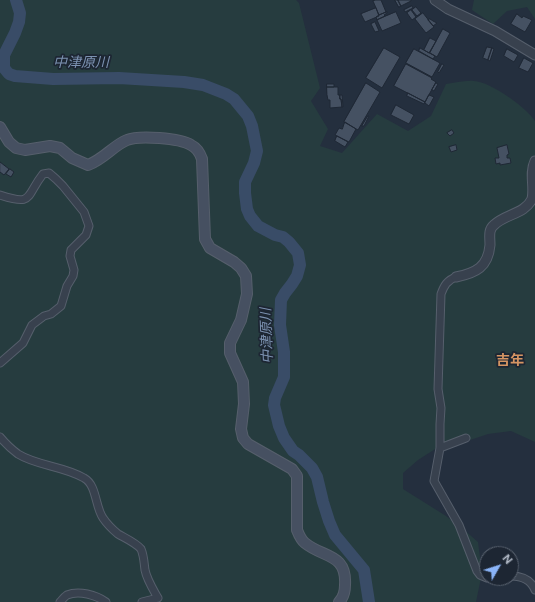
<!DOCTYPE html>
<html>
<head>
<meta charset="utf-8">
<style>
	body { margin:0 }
	#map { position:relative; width:535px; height:602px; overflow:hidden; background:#242f3e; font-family:"Public Sans",sans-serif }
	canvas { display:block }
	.north { position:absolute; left:479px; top:546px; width:40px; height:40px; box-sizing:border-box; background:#1d2633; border:1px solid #59626f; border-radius:50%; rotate:51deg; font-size:11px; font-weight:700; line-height:16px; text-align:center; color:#b4bcc9 }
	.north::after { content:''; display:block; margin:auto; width:14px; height:18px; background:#8ab4f8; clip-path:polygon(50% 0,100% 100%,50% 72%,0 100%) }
</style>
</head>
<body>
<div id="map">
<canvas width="535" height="602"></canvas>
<div class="north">N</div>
</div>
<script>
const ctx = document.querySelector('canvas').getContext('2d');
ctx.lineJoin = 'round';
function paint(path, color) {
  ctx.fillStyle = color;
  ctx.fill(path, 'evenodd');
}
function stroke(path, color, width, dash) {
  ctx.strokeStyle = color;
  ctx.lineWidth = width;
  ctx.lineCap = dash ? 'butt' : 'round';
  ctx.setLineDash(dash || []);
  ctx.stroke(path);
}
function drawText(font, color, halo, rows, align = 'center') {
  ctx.font = font + ' "Public Sans","Noto Sans JP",sans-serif';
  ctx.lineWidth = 3.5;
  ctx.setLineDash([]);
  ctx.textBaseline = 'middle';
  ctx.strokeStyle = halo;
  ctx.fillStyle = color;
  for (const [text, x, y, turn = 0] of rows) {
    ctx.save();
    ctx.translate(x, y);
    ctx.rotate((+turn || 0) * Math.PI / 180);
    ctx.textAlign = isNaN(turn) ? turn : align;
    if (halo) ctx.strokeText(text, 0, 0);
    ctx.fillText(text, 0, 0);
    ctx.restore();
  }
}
const green = new Path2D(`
	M0,0H296L299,3L320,88L311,101L328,129L320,146L342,153L377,114L408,131L431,116L446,84C455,83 465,80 474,81C491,82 526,107 535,121V442L511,431L488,434L467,441L443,444L418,460L403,473V489L446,516L463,529L478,542L482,573L476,602H0Z
	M474,0H535V19L527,7L507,11L493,24L472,10Z`);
const river = new Path2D(`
	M16,0L20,13L19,22L15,33L4,55V68L9,74L15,76L53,79L119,78L184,82L203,85L226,94L234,99L248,116L252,126L257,151L254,163L245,182V193L247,209L250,216L258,226L275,235L283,237L289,242L298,253L300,265L297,276L292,284L285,293L281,300L280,325L284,352V377L275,398L274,405L279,426L284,438L293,451L299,455L312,468L317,477L323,502L329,521L335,535L364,570L369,602`);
const building = new Path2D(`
	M376,0H381L386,12L379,15L373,1Z
	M395,0H398L401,6L399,7Z
	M398,0H411V1L401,6Z
	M412,6L413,8L405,12L404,10Z
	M416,7L421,13L417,16L412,10Z
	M376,8L379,16L365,22L361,14Z
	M411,10L416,17L412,20L407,13Z
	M387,12V13L384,15L385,16L377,20L376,17L379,15Z
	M396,12L401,23L382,31L377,20Z
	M423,13L434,27L426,33L415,19Z
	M517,14L522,18L523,16L532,20L525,32L511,24Z
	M430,19L433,21L437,23L433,26L428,20Z
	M375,22L379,31L375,32L371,24Z
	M443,29L450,33L437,57L430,53Z
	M430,38L436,41L429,53L424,50Z
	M487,47L492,48L488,60L483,58Z
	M384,48L400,57L382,88L366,78Z
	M420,48L435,56L433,59L419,51Z
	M492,48L494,49L490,61L488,60Z
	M414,49L440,63L432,77L406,63Z
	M507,49L518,55L514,62L504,56Z
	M524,58L533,63L528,72L519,68Z
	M406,64L432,78L431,79L436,82L425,102L394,86Z
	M442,64L444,65L439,73L438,72Z
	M366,83L380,92L358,130L344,122Z
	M436,83L438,84L434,91L432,90Z
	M327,84H334V87H327Z
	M327,87H338V95H340V99H341L342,107L330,108V100H328L327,95Z
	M408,93L425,102L424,104L407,96Z
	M340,95H342L343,107H342L341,99H340Z
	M429,95L434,97L429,106L425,103Z
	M396,105L414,115L409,124L391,115Z
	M368,116H369L364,126H362Z
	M345,122L356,129L349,142L335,135L339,128L342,129Z
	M452,130L454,133L450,136L447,133Z
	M337,136L348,142L345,147L335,141Z
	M456,145L457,150L451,152L449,147Z
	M507,145L509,154L507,155V158H510L511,163L500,165V163L496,164L495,158H499L497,148Z
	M0,162L9,169L4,175L0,172Z
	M10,169L14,172L11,177L6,174Z`);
const minor = new Path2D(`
	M0,195C34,206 25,197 43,174L49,173L56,179L63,186L84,212L89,226L86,235L71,250L70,256L74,270L73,276L67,286L61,306L51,314L44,316L32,325L23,343L0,363
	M456,277C447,280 444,286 441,294L438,389L441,408L440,424V448L434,481L459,525L477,571L480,575L487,578
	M0,437C5,443 11,449 18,454C37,466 64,466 84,478C97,485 95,507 103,518C107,524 112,529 118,534C125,538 136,543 141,549C144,556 144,563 145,570C147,580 153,589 158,598L142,602
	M440,448L466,438
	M511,576C522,576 531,580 535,590
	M60,602C62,600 64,597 67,595C79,590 96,595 106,602`);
const tertiary = new Path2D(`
	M435,0L448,9L495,31L535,55
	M456,277C476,273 488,267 490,245C490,237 488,230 494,225C505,214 525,214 532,199C535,187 529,174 535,161`);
const secondary = new Path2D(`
	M0,127L9,142L16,148L25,150L50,146L60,148L72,158L88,165C104,159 114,145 127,140C139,135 180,138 191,145C197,148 200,153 202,159L205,239L210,248L234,262L241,268L246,276L247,294L241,320L230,343V353L243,382L244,404L241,429L243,438L248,444L292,469L297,476V530C299,535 301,540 305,543C323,558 347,553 345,585C345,591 343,598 339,602`);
const waterNames = [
	["中津原川",81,63],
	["中津原川",267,336,-92]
];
const neighbourhoodNames = [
	["吉年",510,361]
];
paint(green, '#263c3f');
stroke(river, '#394c67', 12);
paint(building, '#455162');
stroke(building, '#1f2835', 1);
stroke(minor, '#565f6c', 9);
stroke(tertiary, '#565f6c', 11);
stroke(secondary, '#565f6c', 12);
stroke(minor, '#38414e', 7);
stroke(tertiary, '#38414e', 9);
stroke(secondary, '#465061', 10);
drawText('italic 14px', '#7c92b1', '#1d2633', waterNames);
drawText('bold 14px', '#d59563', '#1d2633', neighbourhoodNames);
</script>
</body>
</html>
